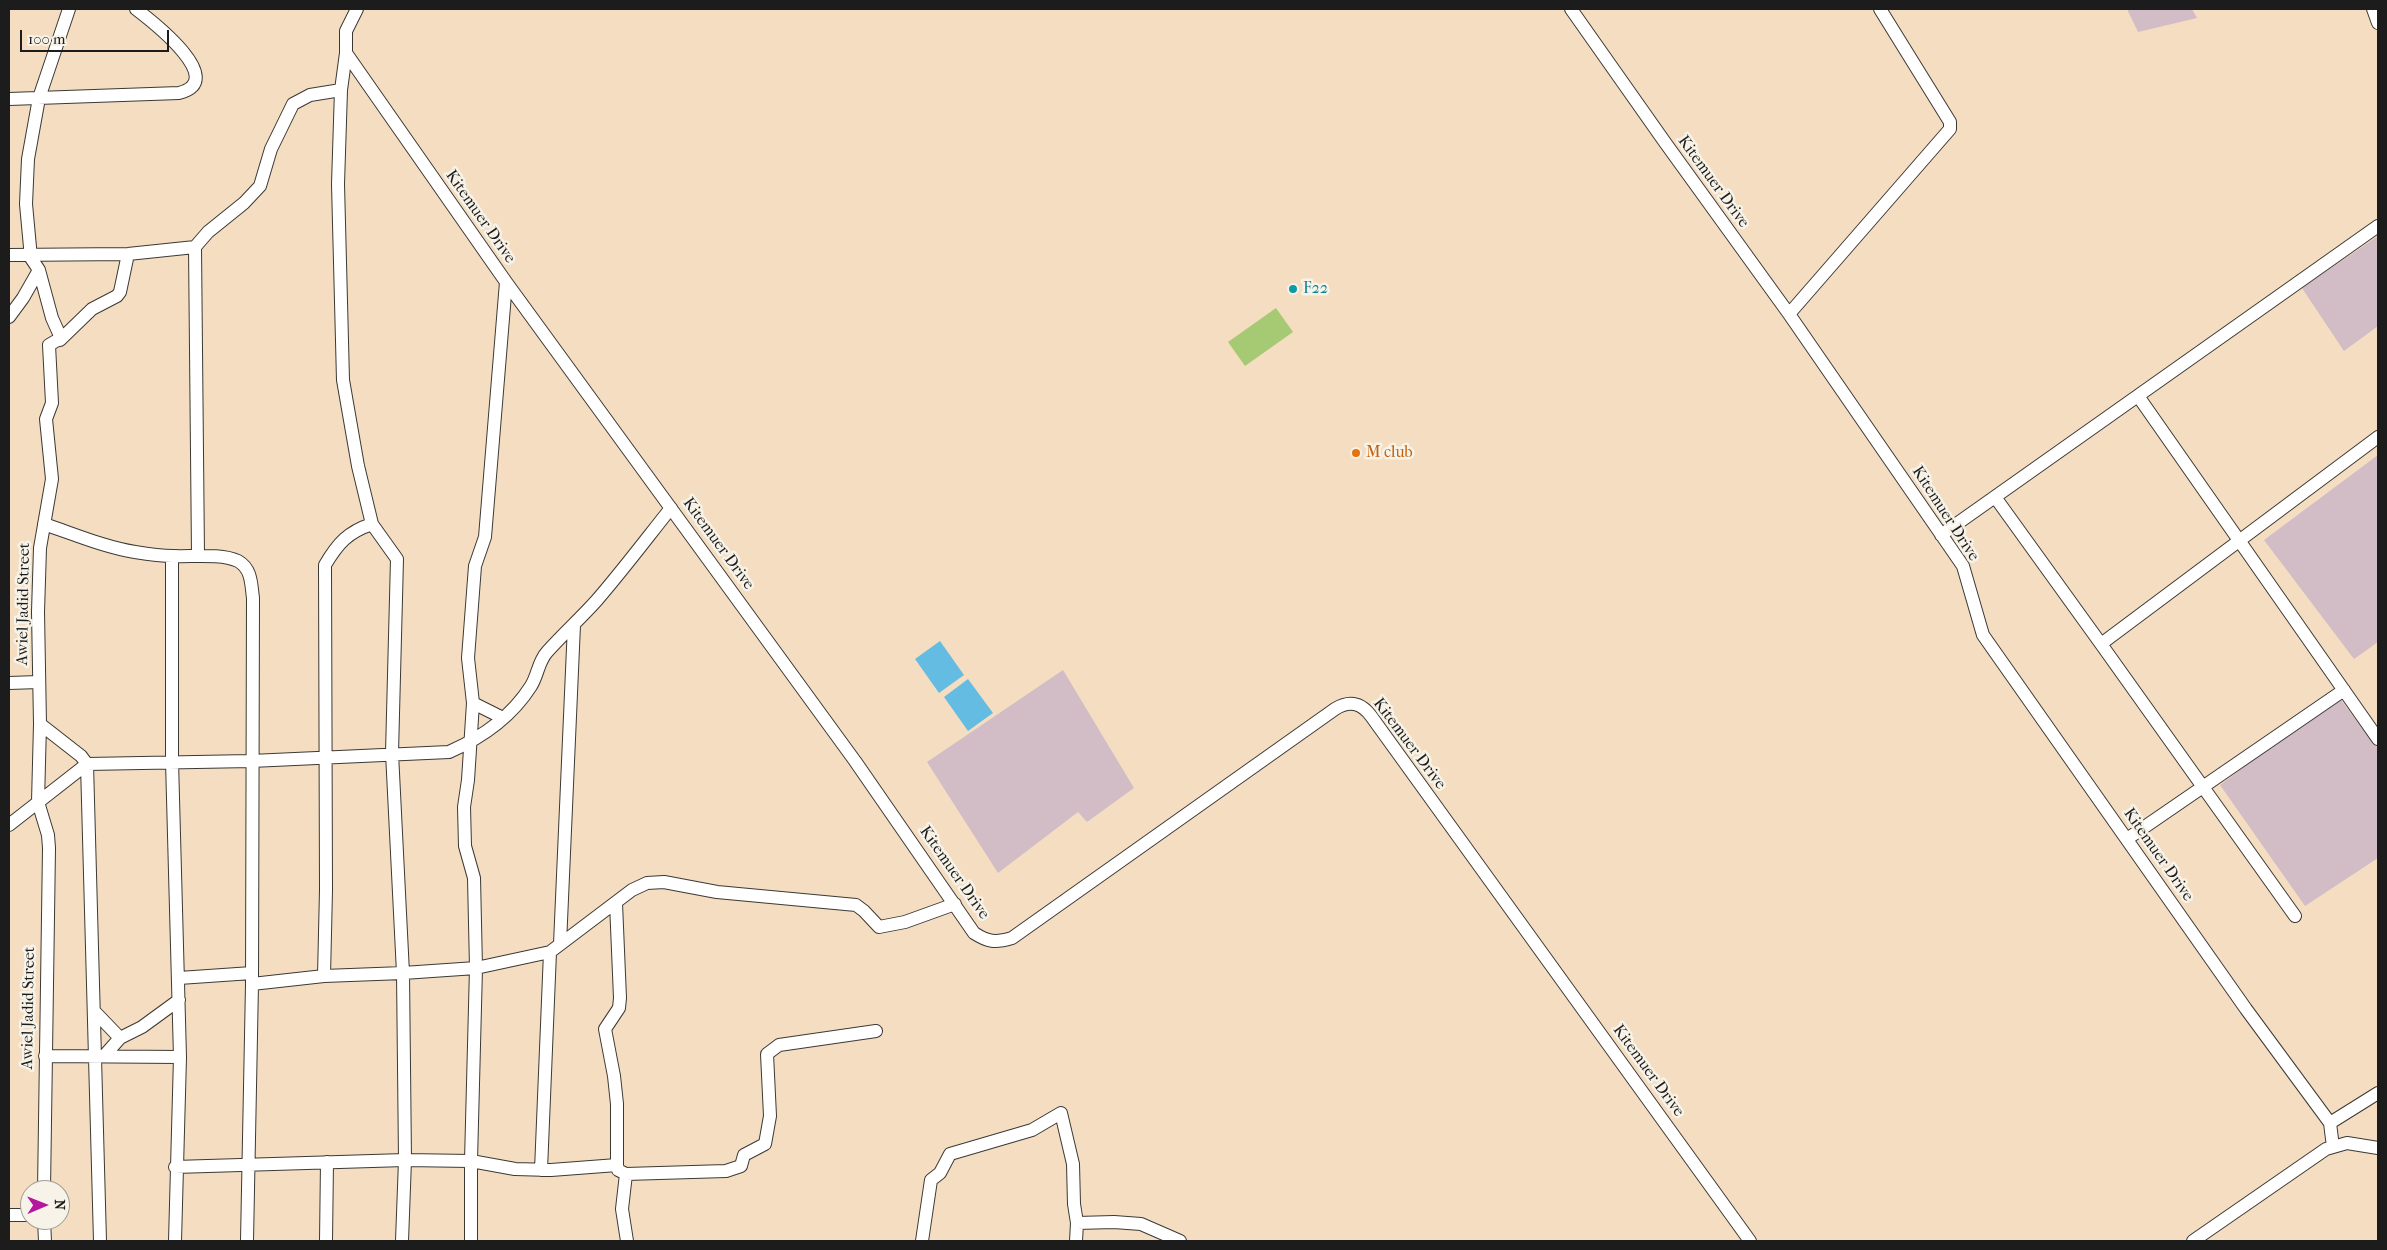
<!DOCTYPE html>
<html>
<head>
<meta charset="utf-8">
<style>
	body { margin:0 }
	#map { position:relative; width:2387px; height:1250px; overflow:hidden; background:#f4ddc1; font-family:"IM FELL French Canon",serif }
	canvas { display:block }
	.frame { position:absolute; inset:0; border:10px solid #1c1c1c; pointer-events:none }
	.north { position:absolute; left:20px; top:1180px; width:50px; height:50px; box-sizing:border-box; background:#f7f3e8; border:1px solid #9f9d96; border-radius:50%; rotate:89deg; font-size:14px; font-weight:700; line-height:20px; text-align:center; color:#1c1c1c }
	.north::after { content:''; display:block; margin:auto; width:18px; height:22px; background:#b5179e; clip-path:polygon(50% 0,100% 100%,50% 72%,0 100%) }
	.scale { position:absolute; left:20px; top:30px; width:149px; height:22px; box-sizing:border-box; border:2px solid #1c1c1c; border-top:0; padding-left:6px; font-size:15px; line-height:18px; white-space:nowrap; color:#1c1c1c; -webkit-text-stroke:4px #f7f3e8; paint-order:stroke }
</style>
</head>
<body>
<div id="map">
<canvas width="2387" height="1250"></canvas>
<div class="frame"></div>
<div class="north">N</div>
<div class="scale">100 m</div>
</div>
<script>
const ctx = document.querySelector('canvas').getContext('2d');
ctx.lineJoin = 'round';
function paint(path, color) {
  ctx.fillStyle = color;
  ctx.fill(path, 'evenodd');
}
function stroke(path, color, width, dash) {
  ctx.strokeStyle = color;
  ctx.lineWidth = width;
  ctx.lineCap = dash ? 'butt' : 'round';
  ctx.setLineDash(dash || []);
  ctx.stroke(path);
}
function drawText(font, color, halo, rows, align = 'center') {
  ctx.font = font + ' "IM FELL French Canon",serif';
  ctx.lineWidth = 5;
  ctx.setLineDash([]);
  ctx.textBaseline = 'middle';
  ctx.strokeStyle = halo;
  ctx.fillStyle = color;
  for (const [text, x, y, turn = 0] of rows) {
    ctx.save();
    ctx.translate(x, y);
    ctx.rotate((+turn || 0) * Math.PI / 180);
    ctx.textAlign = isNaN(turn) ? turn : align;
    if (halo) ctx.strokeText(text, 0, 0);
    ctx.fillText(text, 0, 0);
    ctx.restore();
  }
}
const industrial = new Path2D(`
	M2127,9H2192L2197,18L2138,32Z
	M2378,236V326L2344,351L2302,288Z
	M2378,455V642L2354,659L2264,540Z
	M1063,670L1134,788L1087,822L1078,812L998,873L927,762Z
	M2338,696L2378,749V858L2305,906L2220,785Z`);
const green = new Path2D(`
	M1276,308L1293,332L1245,366L1228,342Z`);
const water = new Path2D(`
	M940,641L964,675L939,693L915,659Z
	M968,679L993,713L968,731L944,697Z`);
const minor = new Path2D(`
	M357,9L346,31V53L506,282L855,761L974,933C988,942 995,943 1012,938L1335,709C1350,700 1361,703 1371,716L1750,1241
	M1571,9L1664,141L1789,314L1963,566L1983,635L2246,1009L2330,1123L2333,1147
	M2373,9L2378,23
	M9,99L179,93C229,81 153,22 136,9
	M9,255L128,254L195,247
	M1789,314L1950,129V122L1880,9
	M9,317L23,298L39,270
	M60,340L92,309L117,296L120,292L128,254
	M2138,396L2378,739
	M1995,497L2101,644
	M44,524C74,534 104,547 135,552C147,554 161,556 173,556C191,557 221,553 238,561C252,569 251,584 253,598L252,984L247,1241
	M1941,535L2378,226
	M198,555L195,247L208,232L244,203L260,186L271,149L293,104L310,95L341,90
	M172,556V761L180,1057L175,1241
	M9,683L39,682
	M503,718L473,703L468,658L475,566L485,537L506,282
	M40,724L81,756L87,764L100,1241
	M9,825L87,764L251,761L449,752C481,738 512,716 531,686C538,675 538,662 547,652C563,634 581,618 597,600C623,570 647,538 671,508
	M2127,839L2344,690
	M616,903L620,998L619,1008L605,1029L614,1076L617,1104V1165
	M2295,916L2101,644L2378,437
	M560,944L574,625
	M324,976L326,890L325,565C338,543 348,532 372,524L358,466L343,380L338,184L341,90L346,53
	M179,978L252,973
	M252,984L324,976L403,973L392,753L397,559L372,524
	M95,1012L120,1038
	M45,1056L180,1057
	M104,1056L120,1038L142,1027L179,1000
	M2330,1123L2378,1093
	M175,1167L405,1160L471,1161L515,1169L551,1170L617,1165L618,1170L626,1174L726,1171L741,1166L744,1155L765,1144L770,1116L767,1054L779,1045L876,1031
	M541,1170L550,952
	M626,1174L622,1209L627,1241
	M44,1190L49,848L48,835L38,802L40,724L38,612L40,548L52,479L46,419L52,403L49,345L61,338L52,318L39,270L31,258L26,204L28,159L39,98L69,9
	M9,1215H30
	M44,1220L45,1241
	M1077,1223L1114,1222L1141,1224L1180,1241
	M326,1241L327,1162
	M402,1241L405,1160L403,973L476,968L474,878L465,846L464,807L468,780L473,703
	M471,1241V1161L476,968L550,952L632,890L647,883L664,882L717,892L856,905L864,911L879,927L905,922L955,904
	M922,1241L931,1180L940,1173L950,1154L1032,1130L1061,1113L1073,1164L1074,1204L1077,1223L1076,1241
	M2193,1241L2326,1149L2347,1143L2378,1148`);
const markers = [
	[1293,289,5,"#0f9aa8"],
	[1356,453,5,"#e8710a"]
];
const streetNames = [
	["Kitemuer Drive",1713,182,54],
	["Kitemuer Drive",480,217,55],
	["Kitemuer Drive",1945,514,57],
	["Kitemuer Drive",718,544,54],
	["Awiel Jadid Street",24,604,-89],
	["Kitemuer Drive",1409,744,53],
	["Kitemuer Drive",2158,855,55],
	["Kitemuer Drive",954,873,55],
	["Awiel Jadid Street",29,1008,-89],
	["Kitemuer Drive",1648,1071,54]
];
const cultureNames = [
	["F22",1303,289]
];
const foodNames = [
	["M club",1366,453]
];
paint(industrial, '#d2bdc7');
paint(green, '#a6ca74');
paint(water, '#65bce2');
stroke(minor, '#3c3935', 14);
stroke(minor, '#fff', 12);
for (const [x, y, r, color] of markers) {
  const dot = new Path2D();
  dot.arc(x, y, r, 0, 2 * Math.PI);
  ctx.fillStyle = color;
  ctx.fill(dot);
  stroke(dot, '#f7f3e8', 2);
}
drawText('16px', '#1c1c1c', '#f7f3e8', streetNames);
drawText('16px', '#0d838f', '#f7f3e8', cultureNames, 'left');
drawText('16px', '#c56008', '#f7f3e8', foodNames, 'left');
</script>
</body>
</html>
